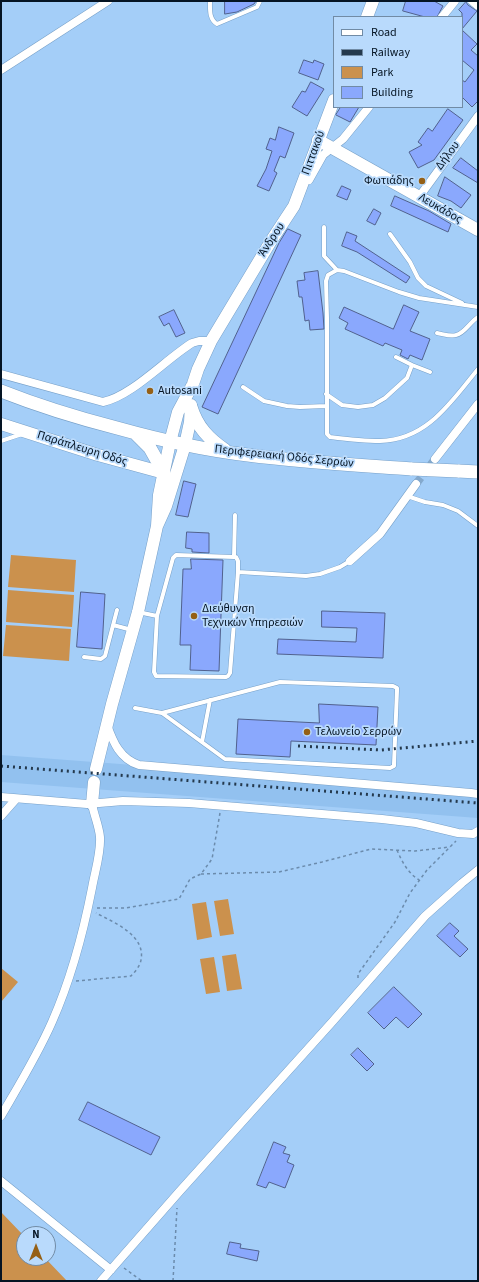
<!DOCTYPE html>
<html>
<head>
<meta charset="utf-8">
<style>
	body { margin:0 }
	#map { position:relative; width:479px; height:1282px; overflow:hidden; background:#a4cef8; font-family:"Source Sans 3",sans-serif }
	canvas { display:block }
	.frame { position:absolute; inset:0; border:2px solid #051423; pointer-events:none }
	.legend { position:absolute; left:333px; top:16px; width:130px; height:92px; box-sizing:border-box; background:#b9dafc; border:1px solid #718ba5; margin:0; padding:5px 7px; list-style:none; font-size:12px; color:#051423 }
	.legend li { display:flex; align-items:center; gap:8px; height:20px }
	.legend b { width:20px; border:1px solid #718ba5 }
	.north { position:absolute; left:16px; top:1226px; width:40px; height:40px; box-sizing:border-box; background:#b9dafc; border:1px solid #718ba5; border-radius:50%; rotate:0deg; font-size:11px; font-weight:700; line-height:16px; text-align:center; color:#051423 }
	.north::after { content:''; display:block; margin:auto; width:14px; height:18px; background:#956016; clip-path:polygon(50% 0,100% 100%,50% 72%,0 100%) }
</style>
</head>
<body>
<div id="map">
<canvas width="479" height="1282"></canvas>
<div class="frame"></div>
<ul class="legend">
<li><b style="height:5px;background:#fff"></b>Road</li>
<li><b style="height:5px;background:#24394d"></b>Railway</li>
<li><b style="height:11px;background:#cb914d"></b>Park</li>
<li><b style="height:11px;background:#8aa8fd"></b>Building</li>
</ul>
<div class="north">N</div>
</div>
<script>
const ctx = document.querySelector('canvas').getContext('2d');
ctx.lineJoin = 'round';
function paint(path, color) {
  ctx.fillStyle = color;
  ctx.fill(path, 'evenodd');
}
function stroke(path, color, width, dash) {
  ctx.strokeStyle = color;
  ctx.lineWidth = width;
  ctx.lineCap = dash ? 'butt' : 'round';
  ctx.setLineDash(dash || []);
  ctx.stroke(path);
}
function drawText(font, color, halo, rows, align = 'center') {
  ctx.font = font + ' "Source Sans 3",sans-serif';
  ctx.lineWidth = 3.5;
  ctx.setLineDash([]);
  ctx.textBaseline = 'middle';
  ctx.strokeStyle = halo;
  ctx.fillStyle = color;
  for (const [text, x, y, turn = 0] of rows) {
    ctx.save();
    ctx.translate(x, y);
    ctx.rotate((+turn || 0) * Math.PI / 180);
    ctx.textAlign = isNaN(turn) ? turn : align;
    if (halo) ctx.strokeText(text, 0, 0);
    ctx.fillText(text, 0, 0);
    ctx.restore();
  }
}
const built = new Path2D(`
	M1,755L478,791V818L1,782Z`);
const green = new Path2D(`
	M11,555L76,560L74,592L8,587Z
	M8,590L74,595L72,627L6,622Z
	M6,625L71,629L69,661L3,656Z
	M228,899L234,934L220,936L214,901Z
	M206,902L212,937L197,940L192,904Z
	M236,954L242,989L227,991L222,956Z
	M214,957L220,992L206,994L200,959Z
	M1,968L18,982L1,1002Z
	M1,1212L24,1236V1258H45L67,1281H1Z`);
const building = new Path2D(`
	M225,1H256L254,4L237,12L225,14Z
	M406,1H434L443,6L437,17H425L403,11Z
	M466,2L468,5L477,11L462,29V13L459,10Z
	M462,30L477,44L471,50L478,56V101L472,107L462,97V80L465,82L474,70L462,60Z
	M304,60L313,63L314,60L324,64L318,80L299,73Z
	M311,82L324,89L307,116L292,107L302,91L305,92Z
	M341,107H359L350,122L336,115Z
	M448,109L463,120L434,160L418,168L409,152L422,145L418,142L428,128L432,131Z
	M279,127L294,133L285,158L280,156L274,171L277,173L269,191L257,186L266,169L272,151L266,149L270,138L275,140Z
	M461,158L478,171V183L453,168Z
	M445,177L471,195L461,208L451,201L438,196Z
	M342,186L351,190L347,200L337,196Z
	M395,196L429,211L451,224L448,232L391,206Z
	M374,209L381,213L375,225L367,221Z
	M288,229L301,235L218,414L202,407L279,243Z
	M347,232L357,236L355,241L410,277L406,283L357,252L342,246Z
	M318,271L323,313L324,329L310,330L309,320L305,321L302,297H299L297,281L305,280L304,273Z
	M404,305L419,312L410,331L430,339L422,360L410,355L408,359L400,355L402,350L385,343L383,346L345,329L348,323L339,318L344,307L393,329Z
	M174,310L185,333L176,337L169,323L164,326L159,317Z
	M184,481L196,484L188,517L176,515Z
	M187,532L209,533V553L192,552V549L186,548Z
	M191,559L223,560L219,671L190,670L191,645H180L183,569H191Z
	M81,592L105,594L102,649L77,647Z
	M322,611L385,613L383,658L277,654L278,639L356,642L357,628L322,627Z
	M319,704L378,707L376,745L291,741L290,757L236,754L238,719L319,723Z
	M450,923L459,931L454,936L468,949L460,957L437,936Z
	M394,987L422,1014L408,1028L396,1017L384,1029L368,1013Z
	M358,1048L374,1064L367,1071L351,1055Z
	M88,1102L160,1137L151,1155L79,1120Z
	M274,1142L286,1147L283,1153L290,1155L287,1162L294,1165L285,1188L269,1182L266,1188L257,1185Z
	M230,1242L241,1244L240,1248L259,1251L257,1261L227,1254Z`);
const streetTunnel = new Path2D(`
	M416,484L435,459`);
const path = new Path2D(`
	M397,850C402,862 408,873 419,880
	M201,874L279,872L322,862L371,849L415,851L450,847
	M97,908H126L179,899L190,879L201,874L212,859L220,813
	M358,978V974L395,922L410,893L427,870L456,841
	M76,981L131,976C135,972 140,966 141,960C146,935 113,922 96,913
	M124,1268L142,1281
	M173,1281L177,1208`);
const lane = new Path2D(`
	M210,1C210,10 209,19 217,24L257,7L260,1
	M324,227V256L337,270
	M390,234L410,262L418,278L426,286L462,303
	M478,307L419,298L399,292L344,271L337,270L328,275L326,281L327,318V434L330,437C346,439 363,441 380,441C427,440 451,402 478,369
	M437,333C443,334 451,337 456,335C464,334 470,322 478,317
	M396,357L412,365
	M243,387L264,401L287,406L300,407L326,406
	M326,394L342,405L358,407L373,405L385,398L407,378L412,365L430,372
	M1,441L22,434
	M407,496L425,502L443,505L458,511L478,526
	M234,557L235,515
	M138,612L157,616L154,672L156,676L226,677L228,676L230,673L238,572L306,576L320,574L340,567L350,561
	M157,616L173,558L176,555L234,557H236L238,561V572
	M113,625L132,630
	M84,657L101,659L105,656L117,610
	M135,708L162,713L280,682L393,686L397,688V691L394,764V766L390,768L225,759L162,713
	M202,742L210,700`);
const street = new Path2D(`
	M472,1L478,6
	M442,17L455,1
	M1,70L108,1
	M309,180L323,155L343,139L369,107
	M419,197L478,116
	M1,374L103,402C132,396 166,359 192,343L199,341H211
	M435,459L478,404
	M350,561L380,534L416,484
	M107,725C113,742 120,759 139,765L471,793L478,794
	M1,797L87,804L123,801L189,803L382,819L416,823L458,833L473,834L478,831
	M1,816L16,799
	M1,1116C19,1085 38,1054 52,1022C71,979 83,934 92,888C95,871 101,853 100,837C99,826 94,815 92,804
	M1,1181L111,1270
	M101,1281L179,1192L333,1021L425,916L462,883L478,870`);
const secondary = new Path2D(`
	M367,17L373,1
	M318,140L478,230
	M1,424L98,455L164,473
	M157,526L159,495L170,442L178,412L193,384L198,369L211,341L271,241L294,206L334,100
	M96,769L112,704L138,612L157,526L166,506L185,445L190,422L191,405
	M92,804L94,782`);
const primary = new Path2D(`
	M1,391C39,406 78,418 117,428C160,440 204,450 248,455C302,462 357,465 412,469
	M191,407C197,427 209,439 225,450
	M136,434L150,448L164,473
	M458,471L478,472`);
const rail = new Path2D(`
	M298,746L381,750L478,741
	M1,766L478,803`);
const primaryBridge = new Path2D(`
	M412,469L458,471`);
const markers = [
	[422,181,4,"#956016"],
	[150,391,4,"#956016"],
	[194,616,4,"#956016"],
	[307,732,4,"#956016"]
];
const streetNames = [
	["Πιττακού",314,153,-70],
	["Δήλου",448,156,-54],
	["Λευκάδος",440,209,30],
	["Άνδρου",272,240,-57],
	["Παράπλευρη Οδός",82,449,17],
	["Περιφερειακή Οδός Σερρών",284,457,6]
];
const poiNames = [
	["Φωτιάδης",414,181,"right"],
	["Autosani",158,391],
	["Διεύθυνση",202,609],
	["Τεχνικών Υπηρεσιών",202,623],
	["Τελωνείο Σερρών",315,732]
];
paint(built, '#92c1ef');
paint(green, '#cb914d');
paint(building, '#8aa8fd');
stroke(building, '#51618d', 1);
stroke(streetTunnel, '#84a9cd', 8, [8, 4]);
stroke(lane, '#77a0c8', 5);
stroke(street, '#77a0c8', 9);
stroke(secondary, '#77a0c8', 13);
stroke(primary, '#77a0c8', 14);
stroke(path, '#6b8bac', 1.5, [3, 3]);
stroke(lane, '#fff', 4);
stroke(street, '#fff', 8);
stroke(secondary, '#fff', 12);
stroke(primary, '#fff', 13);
stroke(rail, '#24394d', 3, [2, 4]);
stroke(primaryBridge, '#77a0c8', 14, []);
stroke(primaryBridge, '#fff', 13);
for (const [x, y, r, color] of markers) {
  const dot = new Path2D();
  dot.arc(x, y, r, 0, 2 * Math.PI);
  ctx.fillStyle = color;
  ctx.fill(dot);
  stroke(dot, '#b9dafc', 1.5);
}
drawText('12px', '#051423', '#b9dafc', streetNames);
drawText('12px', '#051423', '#b9dafc', poiNames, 'left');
</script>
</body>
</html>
